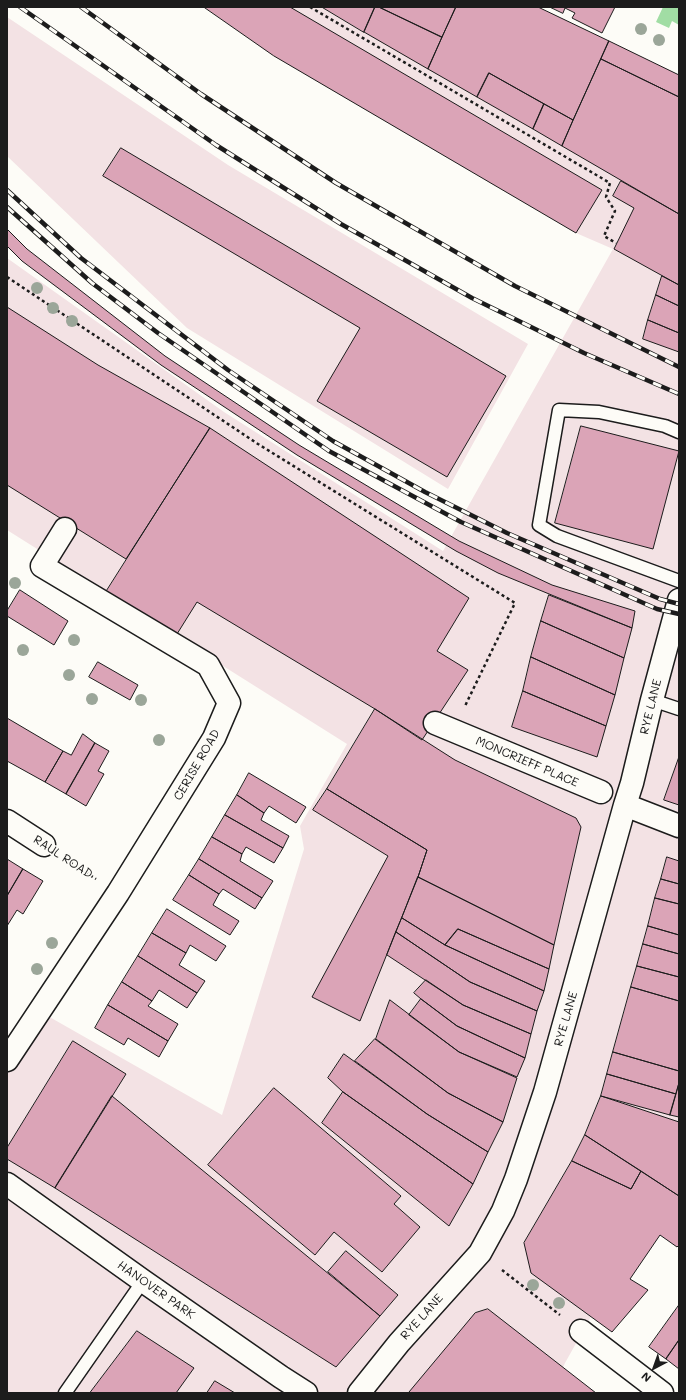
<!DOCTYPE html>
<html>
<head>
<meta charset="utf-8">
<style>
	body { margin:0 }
	#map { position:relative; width:686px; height:1400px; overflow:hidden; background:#fdfcf7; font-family:Mali,sans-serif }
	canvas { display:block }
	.frame { position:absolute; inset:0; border:8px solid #1c1c1c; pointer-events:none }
	.north { position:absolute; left:634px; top:1348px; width:40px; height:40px; -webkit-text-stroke:3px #fdfcf7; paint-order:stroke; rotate:221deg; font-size:11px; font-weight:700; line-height:16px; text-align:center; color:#1c1c1c }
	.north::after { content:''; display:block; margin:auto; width:14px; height:18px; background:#1c1c1c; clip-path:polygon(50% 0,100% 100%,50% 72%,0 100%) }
</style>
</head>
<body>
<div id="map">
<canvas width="686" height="1400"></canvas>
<div class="frame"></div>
<div class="north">N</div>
</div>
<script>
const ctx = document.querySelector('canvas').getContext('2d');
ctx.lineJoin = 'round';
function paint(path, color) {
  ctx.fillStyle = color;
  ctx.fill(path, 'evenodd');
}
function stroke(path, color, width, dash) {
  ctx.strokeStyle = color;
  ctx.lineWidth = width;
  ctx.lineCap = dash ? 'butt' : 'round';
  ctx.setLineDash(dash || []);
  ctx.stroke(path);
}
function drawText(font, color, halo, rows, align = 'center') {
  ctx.font = font + ' Mali,sans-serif';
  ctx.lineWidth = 3;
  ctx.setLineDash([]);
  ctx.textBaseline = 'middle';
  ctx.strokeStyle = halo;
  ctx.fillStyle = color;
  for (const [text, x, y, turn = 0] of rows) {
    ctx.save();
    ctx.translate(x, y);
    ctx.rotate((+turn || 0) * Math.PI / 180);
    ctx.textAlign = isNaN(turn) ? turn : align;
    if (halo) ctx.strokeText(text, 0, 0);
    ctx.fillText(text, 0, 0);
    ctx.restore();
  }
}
const built = new Path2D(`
	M204,7H538L679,75V1159L565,1363L552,1393H7V1068L46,1015L222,1115L304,849L300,826L347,744L7,530V258L224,412L443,551L613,249L576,233L274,56Z
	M7,17L228,165L528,344L448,489L187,328L7,156Z`);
const green = new Path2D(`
	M663,7L668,8L669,7H679V25L672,21L669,28L656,22Z`);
const building = new Path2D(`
	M204,7H290L602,190L576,233L274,56Z
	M322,7H375L364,32Z
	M375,7H379L442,37L428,69L364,32Z
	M379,7H456L442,37Z
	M456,7H538L609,41L573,120L489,73L477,97L428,69Z
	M550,7H615L602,33L572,18L575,13L565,8L563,13Z
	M609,41L679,75V97L601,59Z
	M601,59L679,97V214L562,146Z
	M489,73L544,104L533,129L477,97Z
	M544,104L573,120L562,146L533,129Z
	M121,148L506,376L447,477L317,401L360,328L103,176Z
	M621,181L679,214V285L614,249L634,208L613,196Z
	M7,229L27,249L165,356L299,445L459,541L552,585L635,611L632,628L498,573L456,551L297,455L161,365L22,261L7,246Z
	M662,276L679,285V306L656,295Z
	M656,295L679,306V333L648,320Z
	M7,307L98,365L210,428L126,559L7,485Z
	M648,320L679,333V352L643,339Z
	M581,426L679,451L653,549L555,523Z
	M210,428L469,598L437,651L468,670L422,740L375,709L197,602L177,634L106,592Z
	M20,590L68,621L54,645L7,616V611Z
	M549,595L632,628L624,658L541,621Z
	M541,621L624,658L615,695L531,657Z
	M531,657L615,695L606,726L523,691Z
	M98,662L138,685L130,700L89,677Z
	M523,691L606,726L597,757L512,727Z
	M375,709L455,760L576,818L581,827L554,945L418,877L427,850L327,789Z
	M7,718L63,751L45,782L7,761Z
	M83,734L95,743L66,794L45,782L63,751L71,755Z
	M95,743L109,751L98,771L104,774L86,806L66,794Z
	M679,757V805L664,800Z
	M249,773L306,807L296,823L269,806L264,813L237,795Z
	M327,789L427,850L418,877L360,1021L312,997L388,856L313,810Z
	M237,795L264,813L261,820L289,836L283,848L225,815Z
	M225,815L283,848L274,863L246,847L242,854L212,837Z
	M212,837L242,854L240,861L273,881L262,898L199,859Z
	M667,857L679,861V884L661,879Z
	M7,859L23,869L7,896Z
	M199,859L262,898L255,909L223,889L219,894L189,875Z
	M23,869L43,881L23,914L17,910L7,926V896Z
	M189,875L219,894L213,905L239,921L230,935L173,900Z
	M418,877L554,945L549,969L458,929L445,945L402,918Z
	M661,879L679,884V904L655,898Z
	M655,898L679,904V935L648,926Z
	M167,909L226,946L216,961L190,945L186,953L152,933Z
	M402,918L445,945L544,991L537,1011L470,982L396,932Z
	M648,926L679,935V954L643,944Z
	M458,929L549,969L544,991L445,945Z
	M396,932L470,982L537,1011L531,1034L463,1005L387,955Z
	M152,933L186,953L179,965L205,981L197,993L138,956Z
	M643,944L679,954V977L637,966Z
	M138,956L197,993L187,1008L159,990L152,1001L122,982Z
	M637,966L679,977V1001L631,987Z
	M426,980L463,1005L531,1034L525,1058L457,1026L421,999L414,993Z
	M122,982L152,1001L148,1006L178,1024L168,1041L108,1005Z
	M631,987L679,1001V1071L613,1052Z
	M421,999L457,1026L525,1058L517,1077L459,1052L409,1015Z
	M390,1000L459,1052L517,1078L503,1122L448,1093L376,1039Z
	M108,1005L168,1041L159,1057L128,1038L124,1045L95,1028Z
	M375,1039L448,1093L503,1122L488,1152L427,1114L355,1061Z
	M73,1041L126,1074L55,1188L7,1159V1148Z
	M613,1052L679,1071V1083L676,1094L607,1074Z
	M344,1054L427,1114L488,1152L473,1184L343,1092L328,1078Z
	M607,1074L676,1094L670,1115L601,1096Z
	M679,1083V1117L670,1115Z
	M274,1088L401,1196L394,1204L420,1227L382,1272L334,1232L315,1255L208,1165Z
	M343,1092L473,1184L449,1226L322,1123Z
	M112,1096L380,1316L336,1367L55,1188Z
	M601,1096L679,1122V1196L585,1135Z
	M585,1135L641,1171L631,1189L572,1161Z
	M572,1161L631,1189L641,1171L679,1196V1245L677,1247L660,1235L630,1279L648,1290L612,1332L531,1273L524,1243Z
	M346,1251L398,1295L380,1316L328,1272Z
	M679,1305V1340L666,1359L649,1347Z
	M488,1309L596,1393H411L409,1392L475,1313Z
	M137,1331L194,1368L176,1393H90Z
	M679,1340V1369L666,1359Z
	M215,1381L235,1393H207Z`);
const path = new Path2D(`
	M310,7L610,183L606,197L615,211L604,236L616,243
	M7,277L258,444L515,603L465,706
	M65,859L96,879
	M502,1270L560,1315`);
const lane = new Path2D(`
	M679,432L665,426L599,412L559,410L539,525L557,536L679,581
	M652,700L679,709
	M65,1393L143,1281`);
const street = new Path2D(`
	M435,723L601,792
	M625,805L679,826
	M7,821L44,845
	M7,1060L118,893L214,738L229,703L208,665L42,566L65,529
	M7,1184L143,1281L281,1377L306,1393
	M581,1331L662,1393
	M359,1393L399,1343L480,1253L503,1211L516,1179L545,1092L625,805L632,783L652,700L679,600`);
const rail = new Path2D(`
	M20,7L216,145L341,224L472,298L584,353L679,394
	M81,7L201,94L336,183L515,286L679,367
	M7,190L81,258L228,370L333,441L425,492L507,533L660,599L679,604
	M7,207L92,283L158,333L329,451L461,522L657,609L679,614`);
const trees = [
	[641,29],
	[659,40],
	[37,288],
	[53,308],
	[72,321],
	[15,583],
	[74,640],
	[23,650],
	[69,675],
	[92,699],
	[141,700],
	[159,740],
	[52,943],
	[37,969],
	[533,1285],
	[559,1303]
];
const streetNames = [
	["RYE LANE",651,707,-76],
	["MONCRIEFF PLACE",527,762,23],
	["CERISE ROAD",197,765,-60],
	["RAUL ROAD",63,857,33],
	["RYE LANE",566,1019,-74],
	["HANOVER PARK",156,1290,35],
	["RYE LANE",422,1317,-48]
];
paint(built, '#f3e2e4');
paint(green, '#a1dda4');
paint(building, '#dba4b7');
stroke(building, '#1c1c1c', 1);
stroke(lane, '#1c1c1c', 15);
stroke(street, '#1c1c1c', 25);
stroke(path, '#1c1c1c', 2.5, [3, 3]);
stroke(lane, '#fdfcf7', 12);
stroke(street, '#fdfcf7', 22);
stroke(rail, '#1c1c1c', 4.5);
stroke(rail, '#fdfcf7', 3, [9]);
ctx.fillStyle = '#9ba699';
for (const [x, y] of trees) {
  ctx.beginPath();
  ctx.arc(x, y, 6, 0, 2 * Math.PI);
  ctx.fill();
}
drawText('12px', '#1c1c1c', '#fdfcf7', streetNames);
</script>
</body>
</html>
